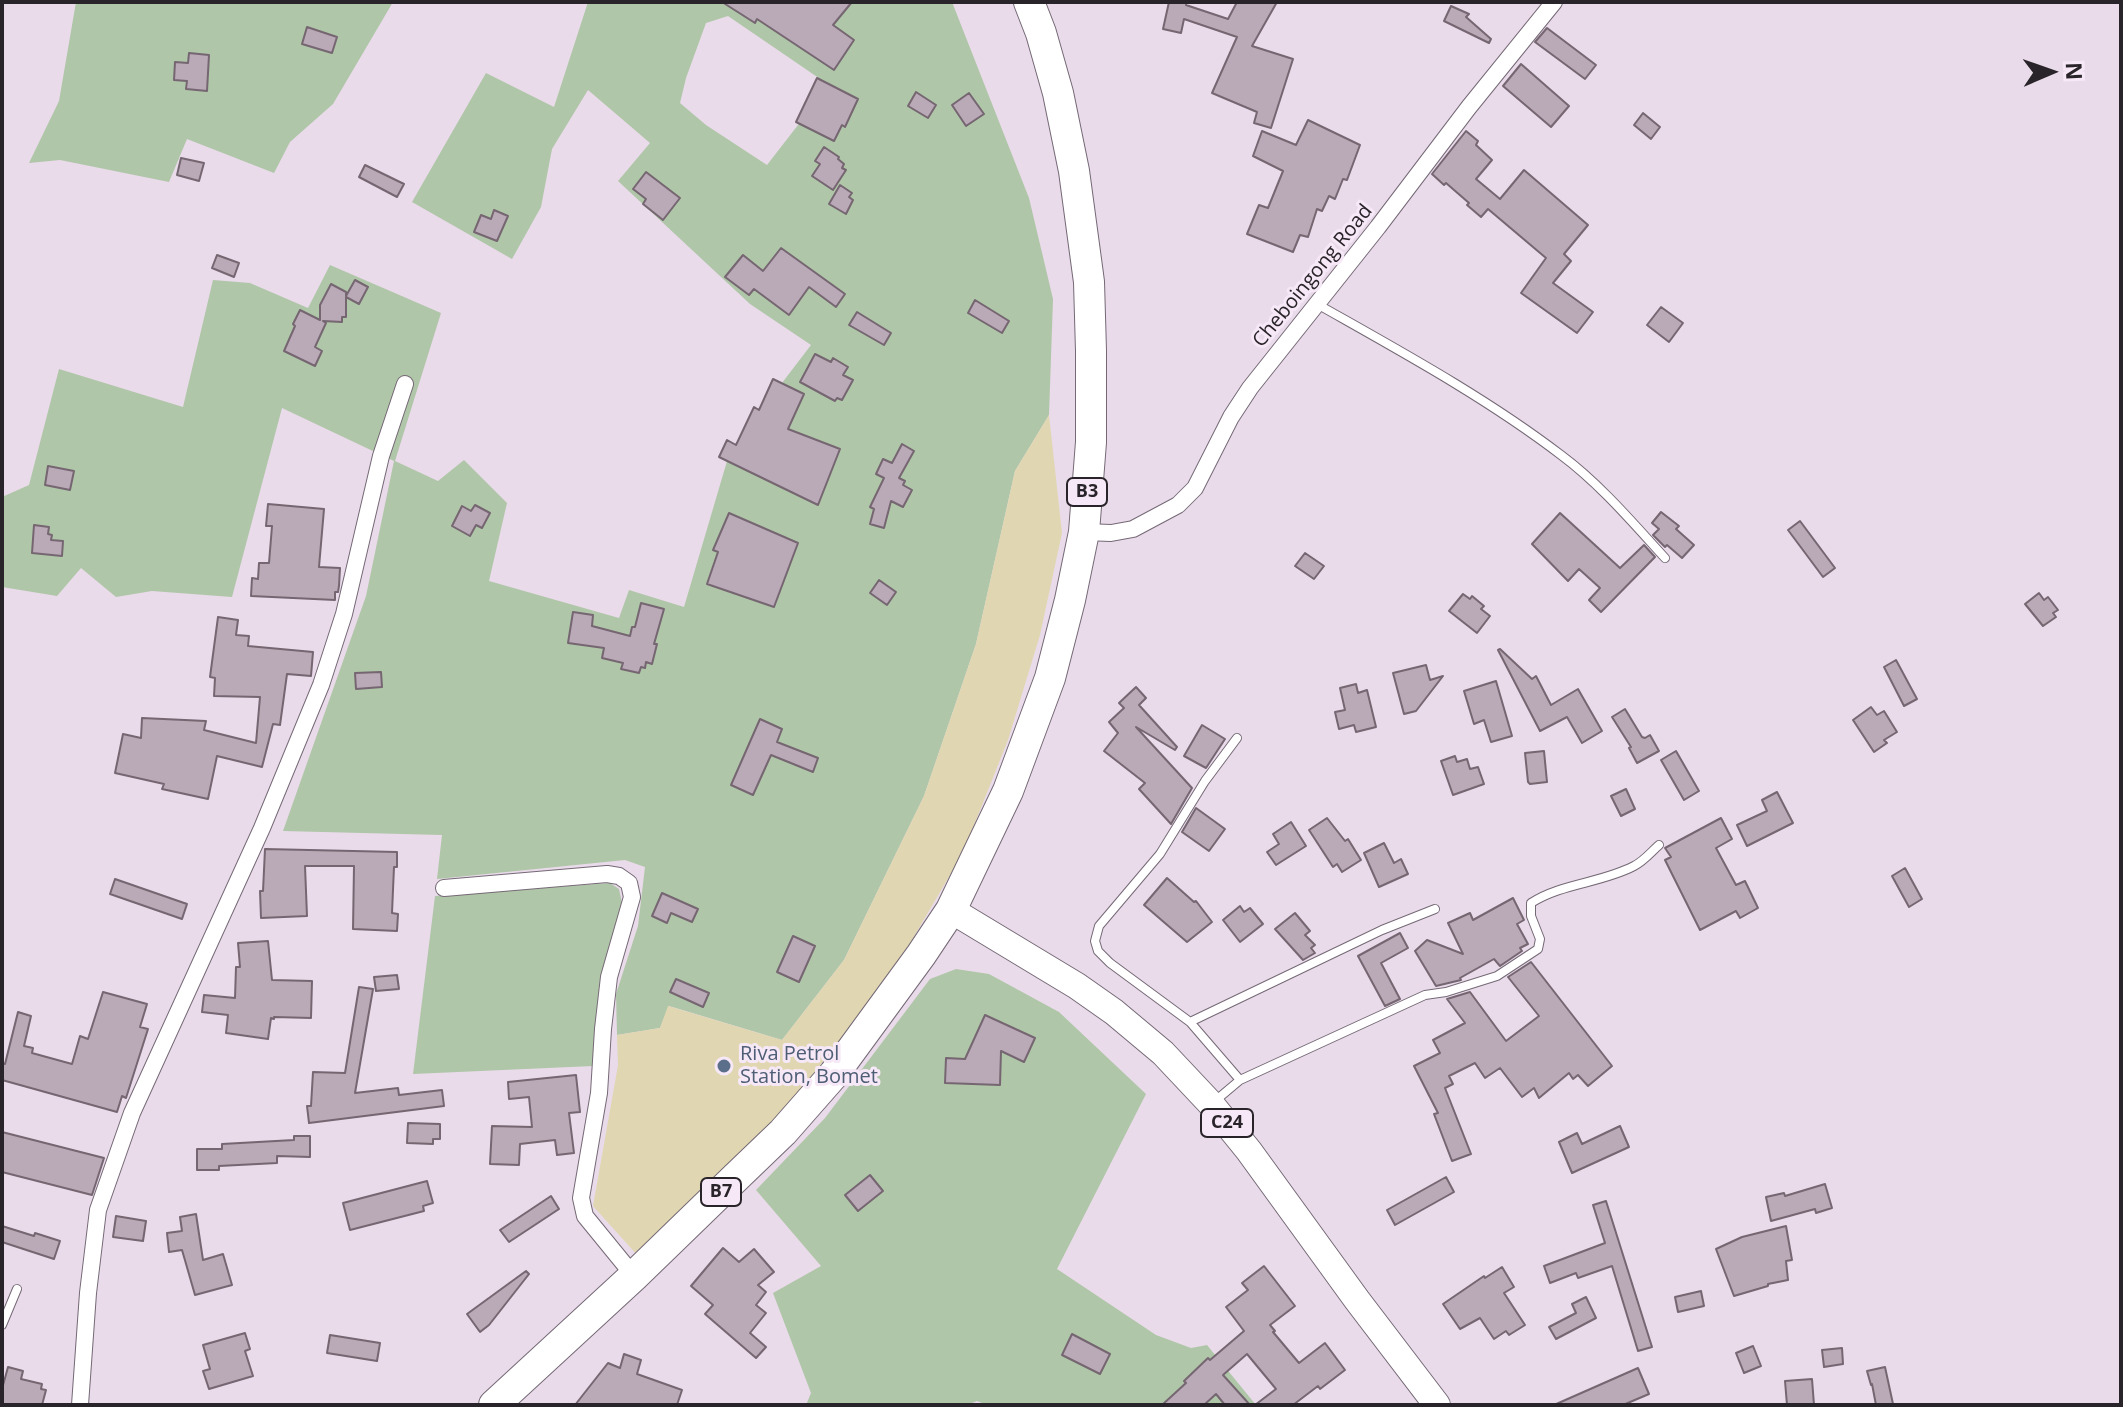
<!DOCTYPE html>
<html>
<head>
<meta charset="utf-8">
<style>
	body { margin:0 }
	#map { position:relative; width:2123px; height:1407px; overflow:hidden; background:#e9dbea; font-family:"Open Sans",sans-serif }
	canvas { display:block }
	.frame { position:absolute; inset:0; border:4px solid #292429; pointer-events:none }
	.north { position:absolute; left:2011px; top:32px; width:80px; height:80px; -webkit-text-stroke:6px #f6e8f7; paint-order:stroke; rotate:88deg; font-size:22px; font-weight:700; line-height:32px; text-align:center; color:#292429 }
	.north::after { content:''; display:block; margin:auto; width:28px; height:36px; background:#292429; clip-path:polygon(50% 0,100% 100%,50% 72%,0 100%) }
</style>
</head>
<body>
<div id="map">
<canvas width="2123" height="1407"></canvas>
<div class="frame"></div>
<div class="north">N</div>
</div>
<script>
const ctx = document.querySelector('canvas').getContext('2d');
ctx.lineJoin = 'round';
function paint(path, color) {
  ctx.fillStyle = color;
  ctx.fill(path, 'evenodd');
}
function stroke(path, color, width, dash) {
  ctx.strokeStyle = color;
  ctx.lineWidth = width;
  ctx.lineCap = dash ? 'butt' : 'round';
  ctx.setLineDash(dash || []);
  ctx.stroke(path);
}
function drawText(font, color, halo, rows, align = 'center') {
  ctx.font = font + ' "Open Sans",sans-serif';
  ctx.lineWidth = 6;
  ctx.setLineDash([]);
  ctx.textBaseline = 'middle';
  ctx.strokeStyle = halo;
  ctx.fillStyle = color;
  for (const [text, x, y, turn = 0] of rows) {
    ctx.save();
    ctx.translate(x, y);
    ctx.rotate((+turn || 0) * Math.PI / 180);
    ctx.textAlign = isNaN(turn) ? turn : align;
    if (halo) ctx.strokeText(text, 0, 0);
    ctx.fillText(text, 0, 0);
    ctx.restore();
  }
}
const green = new Path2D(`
	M76,2H393L333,104L290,142L274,173L187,139L169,182L60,160L29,163L59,101Z
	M588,2H952L1029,198L1053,299L1049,415L1015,471L976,644L924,796L844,960L782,1040L669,1006L660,1028L617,1035L616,994L638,926L645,867L625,860L437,879L442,835L283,831L366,596L394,461L282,408L232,597L152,591L116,597L81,568L57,596L2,587V497L29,485L59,369L183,407L213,280L250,283L308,308L330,265L441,313L395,461L438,481L464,460L507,503L489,581L619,618L629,590L684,607L730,451L811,345L750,304L618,181L650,143L588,90L552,149L541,207L512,259L412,202L486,73L554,107ZM728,16L829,85L767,165L706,125L680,103L686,78L706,23Z
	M610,883L619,889L622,903L600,979L593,1066L413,1074L435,896Z
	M956,969L989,974L1059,1012L1146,1094L1057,1269L1156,1335L1191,1348L1207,1345L1256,1405H987L977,1401L967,1405H806L811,1393L773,1293L821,1266L756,1190L825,1118L930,979Z`);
const sand = new Path2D(`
	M1049,415L1062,533L1040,635L1008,740L963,853L899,962L789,1106L638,1256L593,1206L618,1065L617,1035L660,1028L668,1006L782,1040L844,960L924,796L976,644L1015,471Z`);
const building = new Path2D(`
	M722,2H852L833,25L854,40L834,70L757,19L755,23Z
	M1169,2H1187L1186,5L1228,19L1237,2H1277L1252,46L1293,59L1271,128L1254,123L1257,112L1212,93L1237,37L1184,19L1181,33L1163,29Z
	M1451,6L1469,14L1466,17L1491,39L1489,43L1444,21Z
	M307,27L337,37L332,53L302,44Z
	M1547,28L1596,65L1585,79L1535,42Z
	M189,53L209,55L207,91L186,89L187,81L174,80L175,62L188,63Z
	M1521,64L1569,106L1551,127L1503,86Z
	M817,78L858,99L845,127L842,125L834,141L796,122Z
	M916,92L936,105L928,118L908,106Z
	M969,93L984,114L966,126L952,105Z
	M1643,113L1660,127L1651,139L1634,125Z
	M1308,120L1360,145L1347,180L1343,179L1335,199L1329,196L1322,211L1317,209L1308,237L1300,235L1293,252L1247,234L1259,205L1268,208L1283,171L1253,156L1262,131L1296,145Z
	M1466,131L1478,141L1476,145L1492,160L1476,179L1500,199L1524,170L1588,225L1564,254L1571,261L1553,283L1593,312L1577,333L1521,293L1546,258L1488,209L1481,217L1467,205L1469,203L1446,183L1444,185L1432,174Z
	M824,147L839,157L838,159L844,164L842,168L846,170L833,190L812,176L820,164L815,161Z
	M181,158L204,163L199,181L177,175Z
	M365,165L404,184L397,197L359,177Z
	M646,172L680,198L663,220L643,204L646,199L633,189Z
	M840,185L852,193L849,197L853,200L846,214L829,204Z
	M494,210L508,216L497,241L474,232L481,215L491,219Z
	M781,248L845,294L836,307L809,287L789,315L754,289L749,295L725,277L743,255L763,271Z
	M217,255L239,263L234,277L212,268Z
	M355,280L368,287L359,304L346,297V317H342V322L323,321L326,323L315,347L322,351L315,366L284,351L295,326L293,324L300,310L320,320V305L331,284L346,292V296Z
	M975,300L1009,321L1002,333L968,313Z
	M1661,307L1683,323L1669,342L1647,325Z
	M857,312L891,333L884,345L849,325Z
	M815,354L831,362L833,358L848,367L843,375L853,380L842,400L837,398L835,401L800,382Z
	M773,379L804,394L788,429L840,449L818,505L719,457L727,440L736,445L754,407L759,410Z
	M902,444L914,451L899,478L905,481L903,485L912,490L903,507L891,501L884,528L870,524L874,509L870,507L884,478L876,474L883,459L892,463Z
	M48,466L74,471L70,490L45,485Z
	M268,504L324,509L319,567L340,568L339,586L338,592H335V600L251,596L252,578L258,579L259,563H269L272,526H266Z
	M475,505L490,513L482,528L476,525L470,536L452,526L462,506L471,511Z
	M1661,512L1679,526L1676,529L1694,545L1682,558L1667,545L1665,547L1653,535L1659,529L1652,523Z
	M729,513L798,543L774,607L707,584L718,552L713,550Z
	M1560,513L1620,568L1644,545L1655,557L1601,612L1589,600L1600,588L1579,569L1568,581L1532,544Z
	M1800,521L1835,568L1823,577L1788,530Z
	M34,525L49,527L48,534L52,535L51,540L63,541L62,556L32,553Z
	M1305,553L1324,566L1314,579L1295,566Z
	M879,580L896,592L887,605L870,593Z
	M2039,593L2044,600L2048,597L2058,610L2053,613L2056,617L2043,626L2025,604Z
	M1463,594L1470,599L1472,596L1484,606L1481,609L1490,616L1477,633L1449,611Z
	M641,603L664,609L654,644H657L652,664L646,662L645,668L641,667L639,673L621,669L623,663L602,658L604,648L568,643L573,612L593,615L592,626L630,636L632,627H635Z
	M218,617L238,620L236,635L249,636L248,646L313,652L311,676L287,674L280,725L273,724L262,767L217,756L208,799L162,789L164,784L115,773L123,734L141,738L142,718L206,721L204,730L256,743L260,697L214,696L215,678L210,677Z
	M1500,649L1532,679L1536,676L1551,705L1578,689L1602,731L1582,743L1567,717L1540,731L1498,650Z
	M1896,660L1917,699L1904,706L1884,667Z
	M1426,665L1430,680L1443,676L1416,711L1404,714L1393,673Z
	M381,672L382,687L356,689L355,673Z
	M1496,681L1512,736L1491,742L1484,720L1474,724L1464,691Z
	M1356,684L1358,693L1367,690L1376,727L1356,732L1354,725L1339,729L1335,712L1345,710L1340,688Z
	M1136,687L1146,698L1139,705L1177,747L1175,750L1136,727L1192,788L1171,824L1139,789L1145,783L1104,751L1118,733L1109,722L1124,708L1119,703Z
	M1871,707L1877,715L1884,711L1897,732L1884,740L1887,743L1874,752L1853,720Z
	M1625,709L1642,737L1645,738L1650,735L1659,751L1637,763L1629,748L1631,747L1612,717Z
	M760,719L782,729L777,742L818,758L813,772L771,755L753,795L731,785Z
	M1202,725L1225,739L1206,768L1184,756Z
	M1544,751L1547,782L1530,784L1528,782L1525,753Z
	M1676,751L1699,791L1684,800L1661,760Z
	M1455,756L1457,762L1467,759L1470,769L1478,767L1484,784L1453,795L1441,761Z
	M1626,789L1635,809L1621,816L1611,796Z
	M1777,792L1793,823L1747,846L1737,825L1767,811L1762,800Z
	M1196,808L1225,829L1209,851L1182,832Z
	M1327,818L1345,841L1348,839L1361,860L1342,872L1337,864L1333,867L1309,830Z
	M1721,818L1732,839L1716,848L1736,885L1745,881L1758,908L1740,918L1736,911L1700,930L1665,860L1671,857L1665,848Z
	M1291,822L1306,846L1276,865L1267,852L1279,844L1273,834Z
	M1384,843L1394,863L1401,859L1408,874L1379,887L1364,853Z
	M265,849L397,852V867H394L392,913L398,914L397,931L353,929L354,866H305L307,916L261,918L260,891H263Z
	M1905,868L1922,899L1909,907L1892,876Z
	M1167,878L1194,902L1196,901L1212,922L1187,942L1144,905Z
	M115,879L187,904L182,919L110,894Z
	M662,893L698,909L692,922L671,913L667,923L652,916Z
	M1513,898L1524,920L1517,924L1528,944L1520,948L1522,951L1500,966L1494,959L1460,978L1461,980L1436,986L1415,951L1427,940L1463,954L1448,923L1470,913L1473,920Z
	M1240,906L1244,912L1250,908L1263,924L1240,942L1223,920Z
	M1295,913L1310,931L1305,935L1315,945L1311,948L1315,953L1303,960L1275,929Z
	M1400,933L1408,948L1381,963L1400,999L1385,1006L1358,956Z
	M793,936L815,946L799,982L777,972Z
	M268,941L272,980L312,981L311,1018L274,1017V1019L271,1018L268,1039L226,1033L228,1015L202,1012L204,995L235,998L236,967H240L238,943Z
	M1531,962L1612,1066L1588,1086L1578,1075L1573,1079L1569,1073L1539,1098L1534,1088L1522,1097L1500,1068L1485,1078L1475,1063L1449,1076L1453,1084L1445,1088L1471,1154L1452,1161L1434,1114L1438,1113L1414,1066L1440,1053L1433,1040L1465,1023L1447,999L1470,992L1506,1041L1539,1016L1508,977Z
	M397,975L399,989L376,991L374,977Z
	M676,979L709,993L703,1007L670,992Z
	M359,987L373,989L355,1093L398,1088L399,1095L442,1090L444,1106L309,1123L307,1106H311L313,1072L345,1073Z
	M103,992L147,1004L140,1027L148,1029L126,1098L122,1096L117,1112L2,1080V1063L5,1064L18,1012L31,1016L24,1046L33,1048L32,1053L72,1064L80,1036L88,1039Z
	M985,1015L1035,1038L1024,1062L1001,1051L1000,1085L945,1083L946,1058L965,1059Z
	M576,1075L580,1112L569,1113L574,1153L557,1155L555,1140L520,1144L519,1165L490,1164L492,1126L532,1127L529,1097L509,1099L508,1082Z
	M408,1123L440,1124V1139H433V1144L407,1143Z
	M1620,1126L1629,1147L1572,1173L1559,1142L1577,1133L1582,1144Z
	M2,1132L104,1158L92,1195L2,1172Z
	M294,1136H310V1157L277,1156V1163L219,1166V1170H197V1149H222V1144L294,1140Z
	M870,1175L883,1191L858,1211L845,1195Z
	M1446,1177L1454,1192L1395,1225L1387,1210Z
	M427,1181L433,1203L423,1206L424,1211L350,1230L343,1203Z
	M1825,1184L1832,1208L1816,1213L1815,1209L1771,1221L1766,1197L1784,1193L1785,1196Z
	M551,1196L559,1209L509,1242L500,1230Z
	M1606,1201L1652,1347L1638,1351L1612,1266L1578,1278L1576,1273L1550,1283L1544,1266L1605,1243L1593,1205Z
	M196,1214L203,1260L223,1254L232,1285L195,1295L182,1250L169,1252L167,1233L182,1231L180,1217Z
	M116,1216L146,1221L143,1241L113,1237Z
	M2,1226L34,1236L35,1233L60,1241L54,1259L2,1242Z
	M1786,1226L1792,1260L1786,1261L1788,1280L1768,1284V1286L1734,1296L1716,1249L1742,1237Z
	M723,1248L739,1262L754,1249L774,1272L758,1285L766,1292L756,1305L766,1313L750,1333L766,1347L756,1358L705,1314L713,1305L691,1286Z
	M1264,1266L1295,1306L1270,1325L1275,1331L1273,1332L1299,1363L1325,1343L1345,1370L1320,1389L1318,1386L1293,1405H1255L1276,1389L1247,1354L1223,1375L1250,1405H1225L1216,1394L1204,1405H1162L1186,1383L1184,1381L1208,1358L1210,1360L1244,1331L1226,1307L1248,1290L1242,1283Z
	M1502,1267L1514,1287L1504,1293L1525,1325L1509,1335L1506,1331L1494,1339L1480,1318L1460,1329L1443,1304L1484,1276L1485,1278Z
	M526,1271L529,1274L489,1325L480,1332L467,1314Z
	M1701,1291L1704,1306L1678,1312L1675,1297Z
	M1586,1297L1596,1318L1556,1339L1549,1327L1576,1313L1572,1304Z
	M245,1333L250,1349L245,1351L253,1376L209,1389L203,1371L210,1369L203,1345Z
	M1072,1334L1110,1354L1100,1374L1062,1355Z
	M330,1335L380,1343L377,1361L327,1353Z
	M1753,1346L1761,1366L1744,1373L1736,1353Z
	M1842,1348L1843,1364L1824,1367L1822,1350Z
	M624,1354L641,1360L637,1374L682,1390L677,1405H575L608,1363L620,1368Z
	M8,1367L23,1371L21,1379L42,1384L41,1389L46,1390L42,1405H2V1389Z
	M1885,1367L1893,1404L1876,1405L1872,1384L1871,1385L1867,1371Z
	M1638,1368L1649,1394L1623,1405H1554Z
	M1812,1379L1814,1405H1787L1785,1381Z`);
const lane = new Path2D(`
	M1317,304C1400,351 1485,397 1561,455C1600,484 1633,523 1665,558
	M1237,738L1205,781L1160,854L1099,926L1095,941L1098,951L1110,963L1190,1022L1240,1080
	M1190,1022L1382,930L1435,909
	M1215,1101L1240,1080L1425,995L1446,992L1497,976L1538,949L1540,939L1531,916V903C1562,883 1602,883 1634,866C1644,861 1651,852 1659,845
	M2,1325L17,1289`);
const street = new Path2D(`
	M1084,532L1111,533L1133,529L1178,505L1195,488L1231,417L1250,388L1378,227L1469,107L1554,2
	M444,888L607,874L619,876L629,883L632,897L609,977L603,1029L599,1093L581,1198L585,1216L634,1276
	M80,1405L88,1293L98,1210L132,1113L262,828L321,685L344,614L381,456L405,384`);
const primary = new Path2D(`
	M951,910L1077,986L1114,1012L1163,1053L1211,1104L1249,1151L1357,1300L1437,1405`);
const highway = new Path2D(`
	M494,1405L634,1276L732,1181L783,1132L834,1074L921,955L951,910L1008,791L1050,678L1070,600L1084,532L1091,442V351L1089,282L1074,171L1058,93L1041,33L1029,2`);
const markers = [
	[724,1066,8,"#5c6f8a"]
];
const shields = [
	[1087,492,40],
	[1227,1123,52],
	[721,1192,40]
];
const shieldNames = [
	["B3",1087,492],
	["C24",1227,1123],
	["B7",721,1192]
];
const streetNames = [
	["Cheboingong Road",1313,276,-51]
];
const serviceNames = [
	["Riva Petrol",740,1054],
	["Station, Bomet",740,1077]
];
paint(green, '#b0c6a8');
paint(sand, '#e0d7b2');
paint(building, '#baa9b6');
stroke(building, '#756672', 2);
stroke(lane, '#756976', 10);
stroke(street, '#756976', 18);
stroke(primary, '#756976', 28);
stroke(highway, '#756976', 32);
stroke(lane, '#fff', 8);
stroke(street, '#fff', 16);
stroke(primary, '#fff', 26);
stroke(highway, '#fff', 30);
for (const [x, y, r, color] of markers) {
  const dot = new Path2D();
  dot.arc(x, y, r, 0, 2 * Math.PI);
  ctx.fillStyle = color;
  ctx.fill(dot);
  stroke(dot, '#f6e8f7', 3);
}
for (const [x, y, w] of shields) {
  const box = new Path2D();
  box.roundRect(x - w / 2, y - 14, w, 28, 6);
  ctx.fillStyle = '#f6e8f7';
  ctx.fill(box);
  stroke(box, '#292429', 2);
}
drawText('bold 18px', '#292429', null, shieldNames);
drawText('20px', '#292429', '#f6e8f7', streetNames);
drawText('20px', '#4e5e75', '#f6e8f7', serviceNames, 'left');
</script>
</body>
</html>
